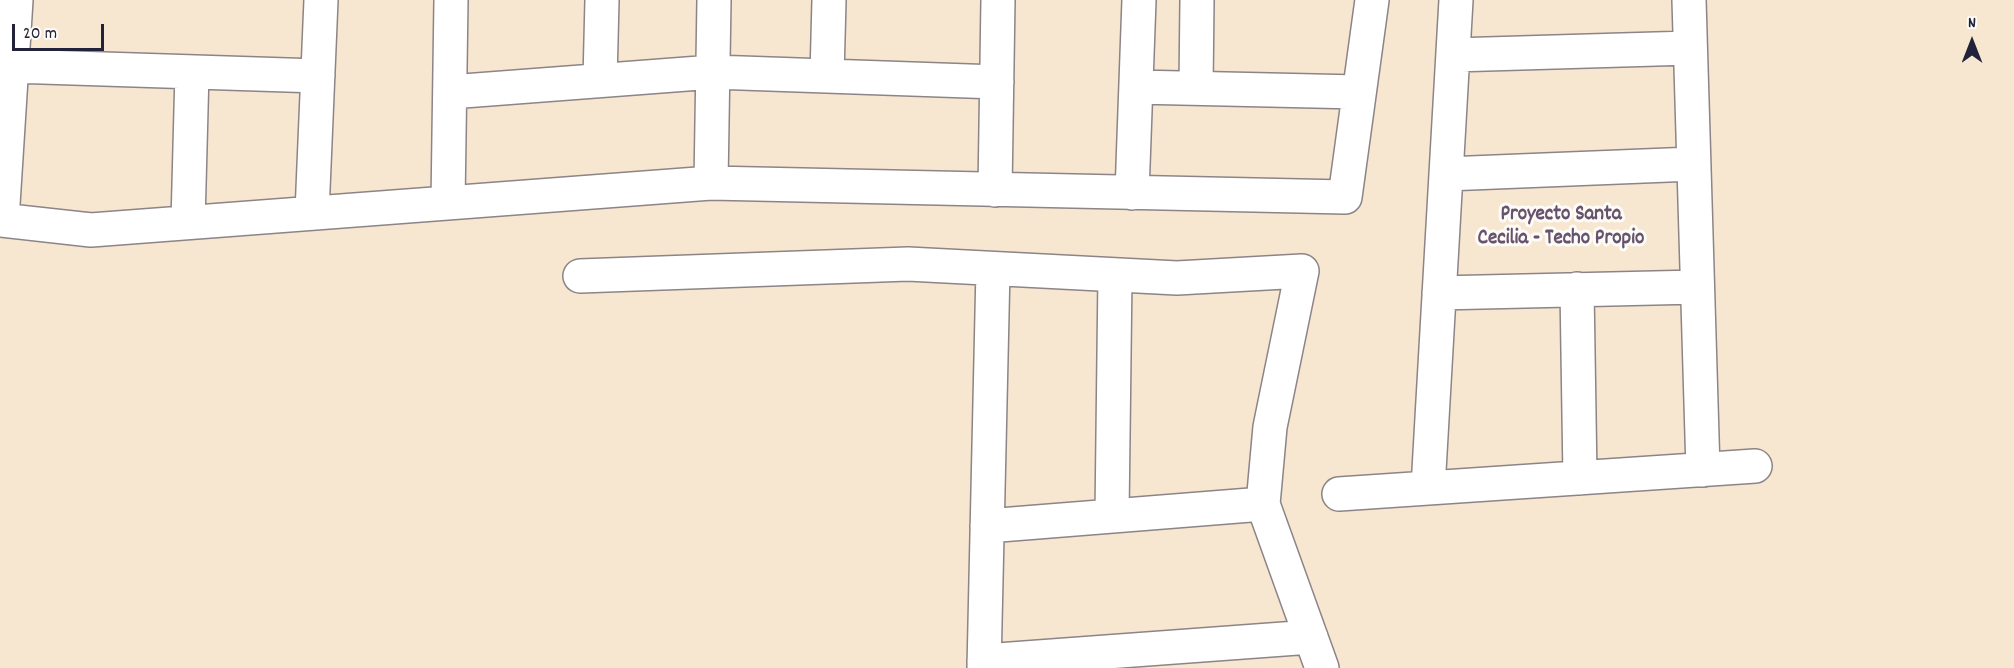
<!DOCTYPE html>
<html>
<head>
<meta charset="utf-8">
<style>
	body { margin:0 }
	#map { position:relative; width:2014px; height:668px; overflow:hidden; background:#f7e6d0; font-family:Dekko,sans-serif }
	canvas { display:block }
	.north { position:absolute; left:1942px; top:12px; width:60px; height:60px; -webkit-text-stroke:4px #fdfcf7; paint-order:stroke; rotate:0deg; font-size:16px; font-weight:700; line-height:24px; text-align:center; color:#22223b }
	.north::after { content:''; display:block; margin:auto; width:21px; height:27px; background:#22223b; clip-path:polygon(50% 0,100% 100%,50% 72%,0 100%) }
	.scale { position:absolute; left:12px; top:24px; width:92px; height:27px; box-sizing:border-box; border:3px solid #22223b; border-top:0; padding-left:8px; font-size:18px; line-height:21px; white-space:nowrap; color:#22223b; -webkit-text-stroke:4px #fdfcf7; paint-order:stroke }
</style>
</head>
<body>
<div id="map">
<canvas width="2014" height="668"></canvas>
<div class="north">N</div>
<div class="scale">20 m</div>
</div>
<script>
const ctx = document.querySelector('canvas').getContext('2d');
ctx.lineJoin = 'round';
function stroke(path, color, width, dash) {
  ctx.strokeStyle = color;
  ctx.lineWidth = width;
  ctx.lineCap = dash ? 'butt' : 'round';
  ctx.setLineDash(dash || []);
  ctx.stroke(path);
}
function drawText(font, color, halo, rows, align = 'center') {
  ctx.font = font + ' Dekko,sans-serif';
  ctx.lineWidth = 6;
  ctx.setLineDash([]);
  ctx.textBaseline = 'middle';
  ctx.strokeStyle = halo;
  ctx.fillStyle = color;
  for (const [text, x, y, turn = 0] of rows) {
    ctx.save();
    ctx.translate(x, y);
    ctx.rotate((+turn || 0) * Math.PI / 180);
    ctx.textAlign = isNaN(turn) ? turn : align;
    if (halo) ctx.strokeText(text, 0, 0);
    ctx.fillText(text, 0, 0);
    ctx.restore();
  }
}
const minor = new Path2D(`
	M1689,0L1703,470
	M1453,55L1690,48
	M12,66L318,76
	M827,76L829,0
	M600,80L602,0
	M1136,87L1359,92
	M1196,88L1197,0
	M450,92L713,72L997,82
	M1446,174L1693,164
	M711,183L714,0
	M995,190L998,0
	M1132,193L1139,0
	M448,203L451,0
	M312,213L321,0
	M0,220L91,230L711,183L1345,197L1372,0
	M2,220L16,0
	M188,222L192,72
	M580,276L908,264L1177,278L1302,271L1270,427L1263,504L1322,668
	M1577,289L1580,478
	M1439,293L1697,287
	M1428,488L1456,0
	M1339,494L1755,466
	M1112,515L1115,275
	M987,526L1263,504
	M984,661L1311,637
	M984,668L993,269`);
const neighbourhoodNames = [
	["Proyecto Santa",1561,216],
	["Cecilia - Techo Propio",1561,240]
];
stroke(minor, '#8c8486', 36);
stroke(minor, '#fff', 33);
drawText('bold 21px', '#68536e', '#fdfcf7', neighbourhoodNames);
</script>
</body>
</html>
